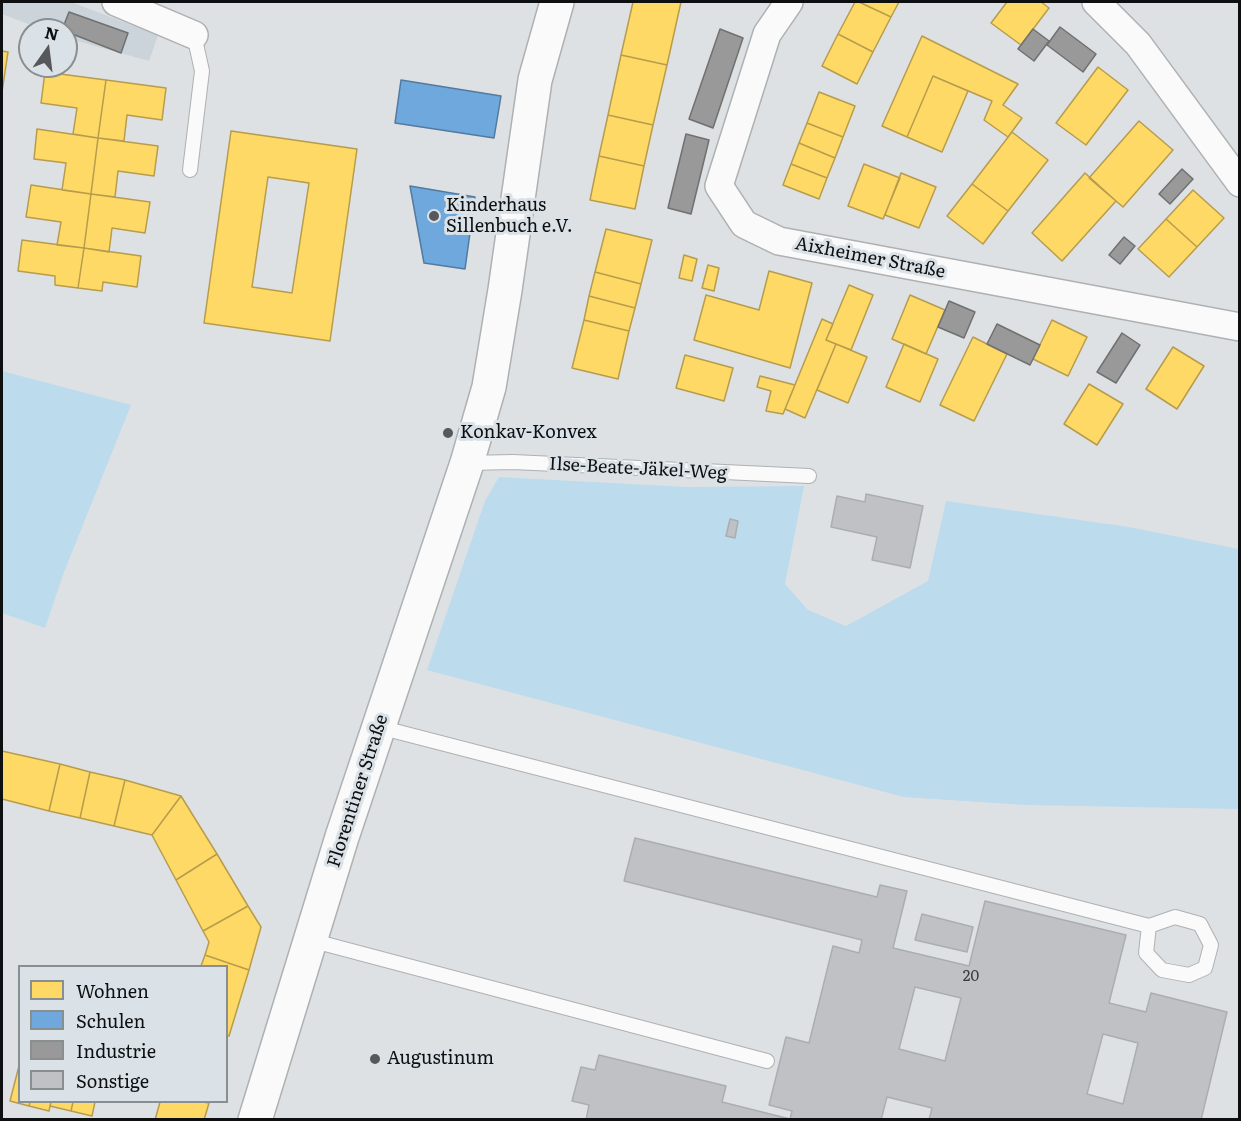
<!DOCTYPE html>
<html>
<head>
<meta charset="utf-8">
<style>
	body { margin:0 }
	#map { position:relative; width:1241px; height:1121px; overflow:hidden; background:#dee1e4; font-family:Literata,serif }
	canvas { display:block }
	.frame { position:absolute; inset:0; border:3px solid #0d0f11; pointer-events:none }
	.legend { position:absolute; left:18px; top:965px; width:210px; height:138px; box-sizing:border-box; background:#dbe2e7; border:2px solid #898e91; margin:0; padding:8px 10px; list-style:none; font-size:18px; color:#0d0f11 }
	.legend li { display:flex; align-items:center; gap:12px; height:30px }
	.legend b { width:30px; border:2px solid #898e91 }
	.north { position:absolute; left:18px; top:18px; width:60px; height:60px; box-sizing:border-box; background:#dbe2e7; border:2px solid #898e91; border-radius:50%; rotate:14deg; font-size:16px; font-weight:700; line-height:24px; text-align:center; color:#0d0f11 }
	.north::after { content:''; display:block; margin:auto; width:21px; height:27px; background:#56585b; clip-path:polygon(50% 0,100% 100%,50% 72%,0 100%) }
</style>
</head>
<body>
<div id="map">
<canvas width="1241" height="1121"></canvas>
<div class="frame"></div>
<ul class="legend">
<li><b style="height:16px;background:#ffd966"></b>Wohnen</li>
<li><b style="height:16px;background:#6fa8dc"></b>Schulen</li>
<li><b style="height:16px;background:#999"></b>Industrie</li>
<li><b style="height:16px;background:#bfc1c4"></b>Sonstige</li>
</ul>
<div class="north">N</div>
</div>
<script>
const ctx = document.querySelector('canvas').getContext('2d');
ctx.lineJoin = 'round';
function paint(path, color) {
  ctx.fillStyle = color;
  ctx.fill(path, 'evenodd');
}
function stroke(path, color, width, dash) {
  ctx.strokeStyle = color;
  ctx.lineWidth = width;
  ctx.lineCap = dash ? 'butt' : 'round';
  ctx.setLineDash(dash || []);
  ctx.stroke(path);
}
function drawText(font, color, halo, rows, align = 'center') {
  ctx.font = font + ' Literata,serif';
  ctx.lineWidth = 6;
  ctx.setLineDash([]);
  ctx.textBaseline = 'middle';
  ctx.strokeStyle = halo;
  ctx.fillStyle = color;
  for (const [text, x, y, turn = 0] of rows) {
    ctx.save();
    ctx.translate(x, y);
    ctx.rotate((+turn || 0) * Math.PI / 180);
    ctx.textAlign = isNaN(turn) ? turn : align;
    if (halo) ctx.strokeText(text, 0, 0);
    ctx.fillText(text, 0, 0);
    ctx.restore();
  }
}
const built = new Path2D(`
	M2,2H71L158,35L149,61L66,38V30H44L2,14Z`);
const green = new Path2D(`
	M2,371L131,405L64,572L45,628L2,613Z
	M499,477L686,487L804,486L785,584L808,610L846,626L928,581L946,501L1129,527L1239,549V809L1024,805L904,797L427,670L485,501Z`);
const homes = new Path2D(`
	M633,2H681L667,65L621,55Z
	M855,2H859L891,17L873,52L838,34Z
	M859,2H899L891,17Z
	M1007,2H1041L1049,8L1021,45L991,23Z
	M838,34L873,52L857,84L822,66Z
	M922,36L1018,84L1003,105L1022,118L1008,137L984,120L992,101L933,76L907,137L882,126Z
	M2,51L8,52L2,92Z
	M621,55L667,65L653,125L608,115Z
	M1098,67L1128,90L1086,145L1056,123Z
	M45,72L106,80L98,138L73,134L77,108L41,103Z
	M933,76L968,91L942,152L907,137Z
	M106,80L166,88L162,120L127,115L124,141L98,138Z
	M819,92L855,106L843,137L807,123Z
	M608,115L653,125L644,166L599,156Z
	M1139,121L1173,150L1123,207L1089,178Z
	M807,123L843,137L835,158L799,143Z
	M37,129L98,138L91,194L62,190L66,163L34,159Z
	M231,131L357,149L330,341L204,323ZM268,177L309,183L292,293L252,287Z
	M1012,132L1048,160L1008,211L972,184Z
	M98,138L158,146L154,176L118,171L115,197L91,194Z
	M799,143L835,158L827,178L791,164Z
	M599,156L644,166L635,209L590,200Z
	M791,164L827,178L819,199L783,185Z
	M864,164L900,178L883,219L848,206Z
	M901,173L936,187L919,228L885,215Z
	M1085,173L1116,201L1062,261L1032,233Z
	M972,184L1008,211L983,244L947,216Z
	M31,185L91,194L84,248L57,245L61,222L26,217Z
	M1193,190L1224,218L1197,247L1166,219Z
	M91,194L150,202L145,233L112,228L109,252L84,248Z
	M1166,219L1197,247L1169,277L1138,249Z
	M606,229L652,240L641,284L595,272Z
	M22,240L84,248L78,288L55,285V276L18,271Z
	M84,248L141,256L137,287L103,282L102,291L78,288Z
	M684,255L697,259L692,281L679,278Z
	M708,265L719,268L714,291L702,288Z
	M769,271L812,283L790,368L694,340L706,295L759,310Z
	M595,272L641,284L635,308L589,296Z
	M849,285L873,295L851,350L826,340Z
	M910,295L945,310L926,354L892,339Z
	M589,296L635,308L629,331L584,320Z
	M822,319L833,324L826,340L836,344L805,418L785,409Z
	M584,320L629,331L618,379L572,368Z
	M1052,320L1087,337L1068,376L1033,359Z
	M973,337L1007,354L974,421L940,405Z
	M836,344L867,357L848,403L817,390Z
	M904,344L938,359L920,402L886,387Z
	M1173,347L1204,366L1177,409L1146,389Z
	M685,355L733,368L724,401L676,388Z
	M760,376L795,385L783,414L766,411L771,391L757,387Z
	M1089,384L1123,404L1097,445L1064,424Z
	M2,751L60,764L49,811L2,799Z
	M60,764L90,772L80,818L49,811Z
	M90,772L125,780L114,826L80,818Z
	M125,780L181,796L152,835L114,826Z
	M181,796L217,854L176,880L152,835Z
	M217,854L248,906L203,931L176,880Z
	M248,906L261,927L249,970L205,955L209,942L203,931Z
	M205,955L249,970L229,1036L226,1035V966H201Z
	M20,1062V1102H30L29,1106L10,1101Z
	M30,1102H51L49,1111L29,1106Z
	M51,1102H73L71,1111L50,1106Z
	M73,1102H95L92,1116L71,1111Z
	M160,1102H203L209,1103L204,1120H155Z`);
const schools = new Path2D(`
	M401,80L501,96L494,138L395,123Z
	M410,186L475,197L465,269L424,263Z`);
const industry = new Path2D(`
	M69,12L128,33L121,53L62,30Z
	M1060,27L1096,54L1083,72L1047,45Z
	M720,29L743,38L713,128L689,119Z
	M1033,29L1049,41L1034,61L1018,49Z
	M686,134L709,140L691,214L668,208Z
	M1182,169L1193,179L1170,204L1159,194Z
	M1124,237L1135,246L1120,264L1109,255Z
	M949,301L975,312L964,338L938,327Z
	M997,324L1040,345L1030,365L987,344Z
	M1122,333L1140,345L1116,383L1097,372Z`);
const building = new Path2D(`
	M866,494L923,506L910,568L872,560L877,537L831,527L837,496L865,502Z
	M730,519L738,521L735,538L726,536Z
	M635,838L877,897L880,885L907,891L893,948L969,966L985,901L1126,935L1109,1003L1146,1012L1151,993L1227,1012L1201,1120H929L932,1108L887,1097L881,1120H586L589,1105L572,1101L581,1067L595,1070L599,1055L726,1086L722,1102L790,1119L792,1111L769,1105L786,1037L809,1043L833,946L859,953L862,940L624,881ZM915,987L961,998L945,1061L899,1049ZM1103,1034L1138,1043L1123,1104L1087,1094Z
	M922,914L973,927L967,952L915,940Z`);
const service = new Path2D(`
	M190,170L202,71L194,35
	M467,463L513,462L809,476
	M379,727L1149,926L1175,917L1200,924L1211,945L1205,968L1189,975L1162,970L1146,953L1149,926
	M310,940L767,1061`);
const minor = new Path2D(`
	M116,2L194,35
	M789,2L767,34L719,186L744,224L779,241L1240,327
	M1096,2L1138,44L1240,183`);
const tertiary = new Path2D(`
	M255,1120L342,837L467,463L489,387L505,290L535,80L557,2`);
const markers = [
	[434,216,6,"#56585b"],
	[448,433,6,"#56585b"],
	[375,1059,6,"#56585b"]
];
const numberNames = [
	["20",971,977]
];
const poiNames = [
	["Kinderhaus",446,206],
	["Sillenbuch e.V.",446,227],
	["Konkav-Konvex",460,433],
	["Augustinum",387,1059]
];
const streetNames = [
	["Aixheimer Straße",870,258,11],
	["Ilse-Beate-Jäkel-Weg",638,469,3],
	["Florentiner Straße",358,791,-72]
];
paint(built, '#cbd4da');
paint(green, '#bcdbed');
paint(homes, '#ffd966');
stroke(homes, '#b69c4c', 1.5);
paint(schools, '#6fa8dc');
stroke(schools, '#527a9f', 1.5);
paint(industry, '#999');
stroke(industry, '#6f7070', 1.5);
paint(building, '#bfc1c4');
stroke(building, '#abaeb0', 1.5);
stroke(service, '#aeb1b2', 16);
stroke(minor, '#aeb1b2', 30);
stroke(tertiary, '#aeb1b2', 36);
stroke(service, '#fafafb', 14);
stroke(minor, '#fafafb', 27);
stroke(tertiary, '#fafafb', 33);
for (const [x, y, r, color] of markers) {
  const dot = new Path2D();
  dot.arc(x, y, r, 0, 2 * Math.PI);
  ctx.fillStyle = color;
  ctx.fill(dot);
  stroke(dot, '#dbe2e7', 2);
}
drawText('15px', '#3a3c3e', null, numberNames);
drawText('18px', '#0d0f11', '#dbe2e7', poiNames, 'left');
drawText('18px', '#0d0f11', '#dbe2e7', streetNames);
</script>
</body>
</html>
